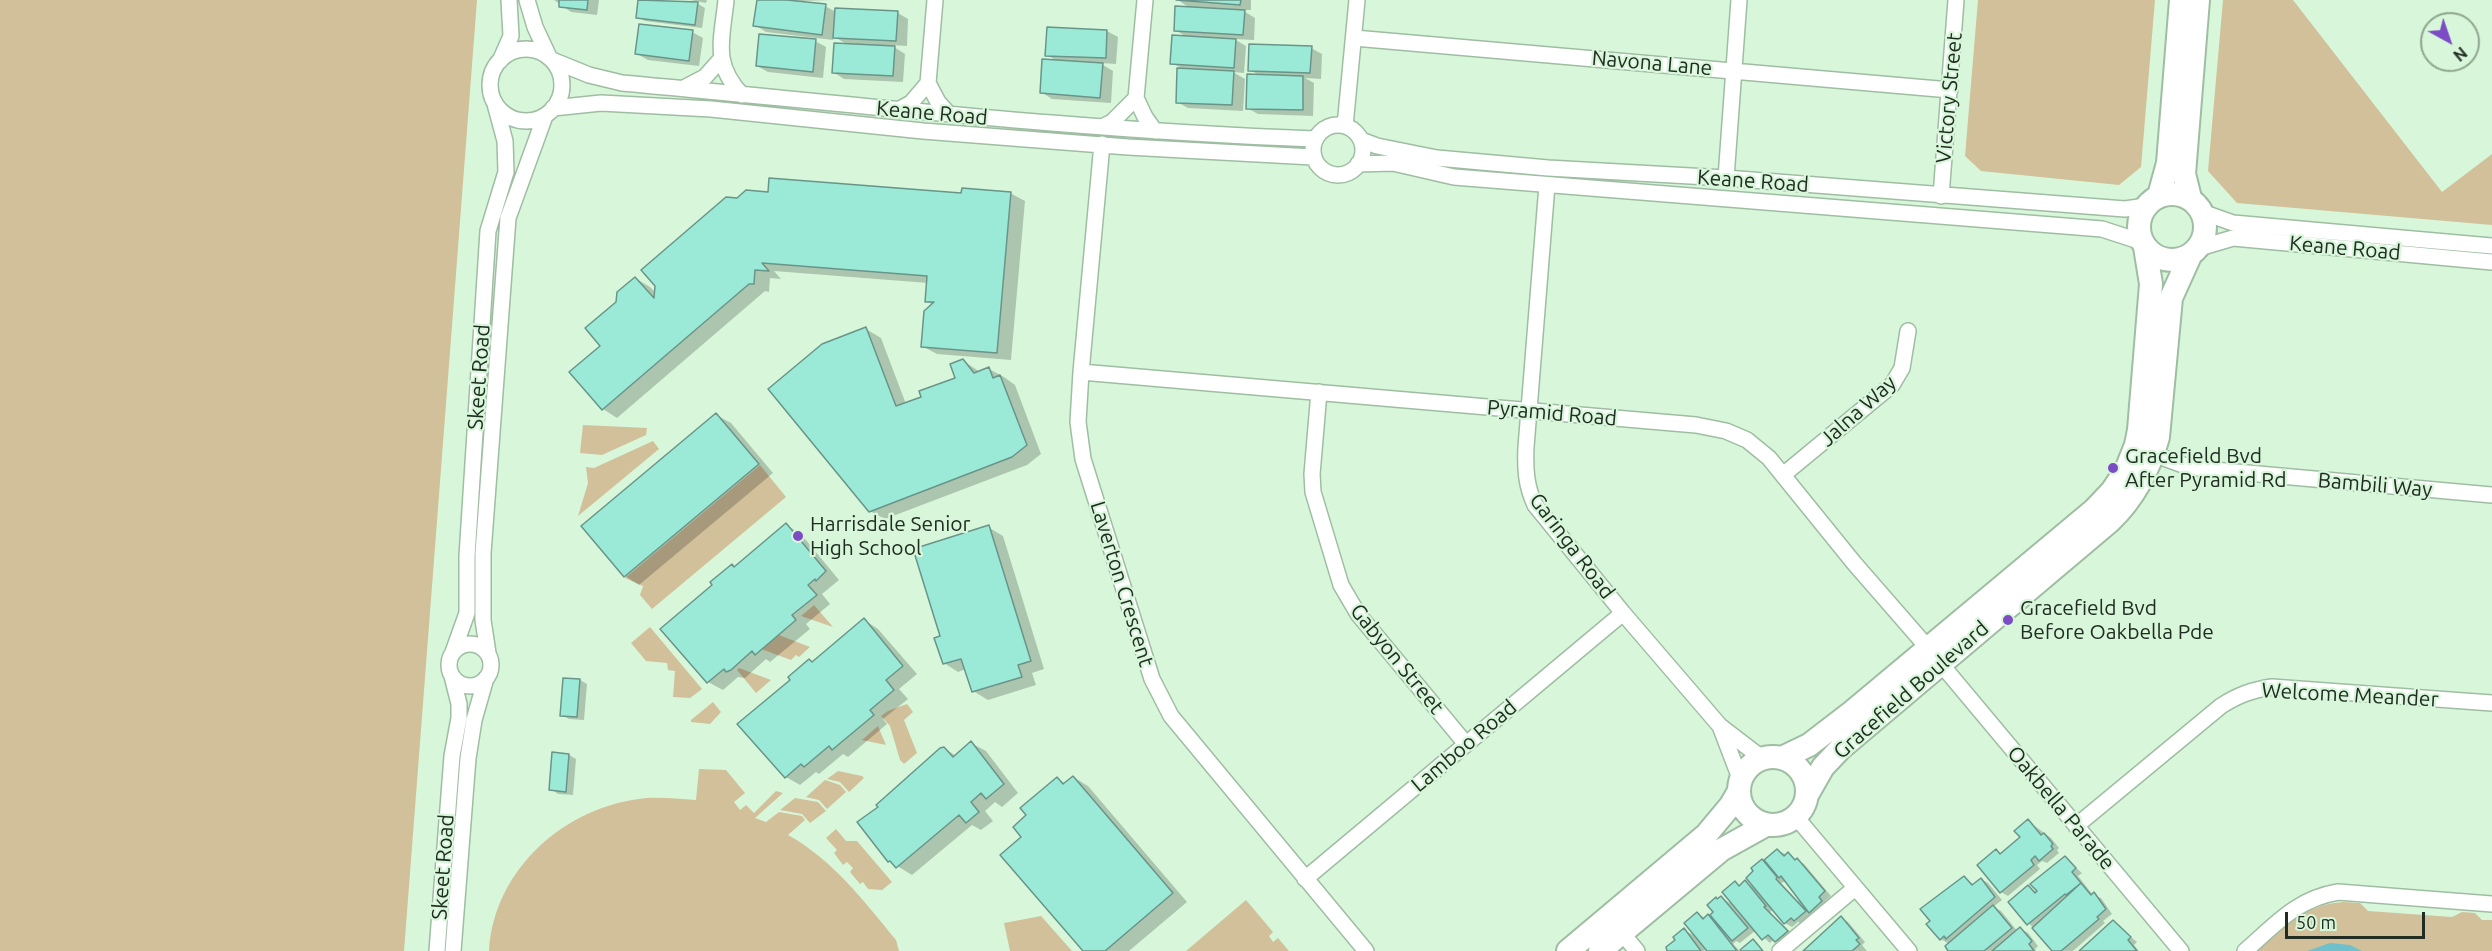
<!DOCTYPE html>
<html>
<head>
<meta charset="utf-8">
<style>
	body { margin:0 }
	#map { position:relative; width:2492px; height:951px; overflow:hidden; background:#d8f7da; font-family:Ubuntu,sans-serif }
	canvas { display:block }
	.north { position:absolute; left:2420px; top:12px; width:60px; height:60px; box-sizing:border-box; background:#d8f7da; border:2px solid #8fa690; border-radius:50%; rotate:140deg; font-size:16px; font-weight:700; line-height:24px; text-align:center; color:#212c22 }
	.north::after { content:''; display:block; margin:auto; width:21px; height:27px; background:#7c4cc4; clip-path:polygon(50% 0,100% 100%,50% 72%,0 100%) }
	.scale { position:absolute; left:2285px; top:912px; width:140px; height:27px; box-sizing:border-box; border:3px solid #212c22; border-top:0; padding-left:8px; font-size:18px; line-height:21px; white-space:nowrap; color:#212c22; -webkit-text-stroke:4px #d8f7da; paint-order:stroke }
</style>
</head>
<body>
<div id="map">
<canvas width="2492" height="951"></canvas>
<div class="north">N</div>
<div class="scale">50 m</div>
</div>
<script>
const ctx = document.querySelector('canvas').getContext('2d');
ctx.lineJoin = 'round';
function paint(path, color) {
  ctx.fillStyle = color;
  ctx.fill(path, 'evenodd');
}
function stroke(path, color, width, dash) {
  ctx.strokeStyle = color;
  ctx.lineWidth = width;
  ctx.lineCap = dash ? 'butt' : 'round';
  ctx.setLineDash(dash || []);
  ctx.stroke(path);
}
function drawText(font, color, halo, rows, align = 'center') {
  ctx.font = font + ' Ubuntu,sans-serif';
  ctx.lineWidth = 4.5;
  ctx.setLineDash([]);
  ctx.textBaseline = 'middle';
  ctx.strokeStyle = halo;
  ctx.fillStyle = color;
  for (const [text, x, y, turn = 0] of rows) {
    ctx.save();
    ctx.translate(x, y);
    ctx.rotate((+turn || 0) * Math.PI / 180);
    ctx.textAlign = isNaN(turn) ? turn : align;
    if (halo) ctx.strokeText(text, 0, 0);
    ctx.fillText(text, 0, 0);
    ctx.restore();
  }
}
const green = new Path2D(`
	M0,0H477L404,951H0Z
	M1978,0H2155L2141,167L2119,185L1981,171L1965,156Z
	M2223,0H2293L2442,192L2492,154V225L2237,203L2208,171Z
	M583,425L647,428L646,435L602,455L580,453Z
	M653,441L659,449L578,516L588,483L586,467L594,468Z
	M760,465L786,497L652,609L640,595L643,586L625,578Z
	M814,605L833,627L801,616Z
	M650,627L702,689L690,698L673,697L675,671L668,670L667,663L646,661L631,643Z
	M779,635L810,647L799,657L796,655L791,660L761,649Z
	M739,668L771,680L756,693L737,670Z
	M713,702L721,712L710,724L691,722V720Z
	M907,704L913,712L904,720L917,753L904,764L900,760L890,726L881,716L888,711Z
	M878,726L886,745L862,740Z
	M699,769L726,770L745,793L734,802L740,810L746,805L754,813L776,791L783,793L755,818L766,822L779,812L802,816L805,820L788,835C833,860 864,901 896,940L899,951H489C494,869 565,806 646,798C662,797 680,799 696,800Z
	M838,771L862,776L864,778L849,792L840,782L827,779Z
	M825,780L840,785L846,792L827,809L819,800L806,797Z
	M795,798L818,802L826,811L810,823L802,814L780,810Z
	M836,829L846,841H857L892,882L882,890L868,889L863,882L860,884L850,872L853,868L847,862L843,865L834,853L837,850L826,838Z
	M1246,900L1273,932L1269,936L1273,942L1278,938L1289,951H1186Z
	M2343,902L2360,903L2368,911L2452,917L2462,912L2475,913L2482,920H2492V951H2256C2283,928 2306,904 2343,902Z
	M1041,916L1072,951H1010L1004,923Z`);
const water = new Path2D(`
	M2330,943L2350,945L2362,951H2307Z`);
const shadow = new Path2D(`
	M554,0H599L597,15L571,12Z
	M640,0L695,2L705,8L702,28L645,21L638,17Z
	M690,0H707L706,3Z
	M758,0H832L798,1V3L825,6L836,12L898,13L908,19L907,46L891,45L905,54L903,82L844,79L833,72L848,45L833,36V40L766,32L755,25Z
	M1178,0H1251V10H1242L1255,18L1254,40L1234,39L1246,46L1244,73L1233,72L1245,79L1243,111L1188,108L1177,102L1185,70L1172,63L1187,37L1175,30L1191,9Z
	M1107,31L1118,37L1116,64L1100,63L1113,71L1111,103L1052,99L1041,92L1057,61L1047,55Z
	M692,32L703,38L699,66L648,60L637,54Z
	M815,41L826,47L823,78L768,72L757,66Z
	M1311,48L1322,54L1321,79L1305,78L1314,83L1313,116L1258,114L1247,108L1260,76L1250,70Z
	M1010,193L1025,201L1011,360L937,354L922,346L933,305L926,301L928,283L774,271L781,279L770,278L769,292L765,291L617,418L603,409L602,346L618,303L635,278L650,287L656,293L738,199L769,194L963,195Z
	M866,329L881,338L906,404L923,398L957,378L962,360L980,372L989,369L1004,377L1015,385L1041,454L1027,465L885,519L870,511Z
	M716,415L731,423L773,473L639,585L625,576Z
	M786,525L801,534L839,580L822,594L830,604L806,624L810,629L770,662L766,659L745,678L738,677L723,690L708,682L735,568Z
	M988,527L1003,536L1044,669L1032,673L1036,685L988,700L973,691L966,669L958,672L944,663L942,637Z
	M864,620L878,629L917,674L899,689L908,699L883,719L887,724L848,757L843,754L819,774L816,772L800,785L786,777L813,663Z
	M565,679L580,680L587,684L584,720L569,719L562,715Z
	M971,743L986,751L1018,793L1002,807L995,802L985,811L993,821L981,830L972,825L912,875L889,861L880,807L944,748L956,756Z
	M569,755L576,759L573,795L558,794L551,789Z
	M1073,777L1088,786L1187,902L1129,951H1084L1023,837L1029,815L1057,778L1066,784Z
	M2028,821L2051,838L2059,848L2057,850L2059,853L2047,863L2042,861L2037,865L2040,869L2008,896L2001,892L1996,851L2002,854L2022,838Z
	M1777,850L1804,864L1831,896L1825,901L1828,905L1802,924L1798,922L1792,927L1785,923L1774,909L1770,912L1794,936L1782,945L1774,939L1770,943L1756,930L1740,943L1736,941L1733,944L1740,951H1709L1707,949L1704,951H1669L1684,930L1697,937L1698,914L1705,918L1710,917L1715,913L1718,900L1721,898L1734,905L1735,883L1741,886L1745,882L1757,889L1753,869ZM1787,881L1802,898L1798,901L1781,883Z
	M2065,858L2082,873L2078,876L2093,895L2101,898L2112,914L2103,921L2105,923L2073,951H2054L2010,902L2028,887L2040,894Z
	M1964,877L1974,885L1981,879L1988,883L2002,900L1993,907L2001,911L2018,932L2021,929L2028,933L2038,946L2035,949L2036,951H1950L1949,944L1941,939Z
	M1841,918L1848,922L1865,942L1862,945L1867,951H1805Z
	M2113,922L2137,942L2134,945L2139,951H2080Z`);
const building = new Path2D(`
	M559,0H588L587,10L559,7Z
	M638,0L698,2L695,25L636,18Z
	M757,0H787L826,4L822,35L753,26Z
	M1176,0H1241L1240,5Z
	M1175,6L1245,10L1243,35L1174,31Z
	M835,8L898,11L896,41L833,38Z
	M639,24L693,30L689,61L635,54Z
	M1047,27L1107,30L1106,58L1045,56Z
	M759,34L816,39L813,72L756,66Z
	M1172,35L1236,39L1234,68L1170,64Z
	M834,43L895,46L893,76L832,73Z
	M1249,44L1312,46L1310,73L1248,71Z
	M1042,59L1103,63L1100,98L1040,93Z
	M1177,68L1234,71L1232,105L1176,103Z
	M1247,74L1303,76V110L1246,109Z
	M769,178L961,193L962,188L1011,192L997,353L921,347L924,311L934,302H925L927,276L762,263L769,271L755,270L754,284H749L602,410L569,372L600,346L585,328L616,302L617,292L635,277L654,298L655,286L641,270L726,197L737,198L746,190L768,192Z
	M866,327L896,406L921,397L919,391L955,378L950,364L963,359L974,373L989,367L993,378L1000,375L1027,445L1012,457L869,512L768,389L822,344Z
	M716,413L759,464L624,577L581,526Z
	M786,523L826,571L816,581L815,579L808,585L817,595L792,615L796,620L755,655L752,651L731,670L726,672L724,669L707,683L660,629L712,585L710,582L732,564L734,567Z
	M989,525L1031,661L1018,665L1022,677L972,692L961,659L943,664L934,638L940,636L913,549Z
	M864,618L903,666L886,680L894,690L870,710L874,715L832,750L829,746L804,767L801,764L785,778L737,724L790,680L788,677L809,659L812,662Z
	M563,678L580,679L577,717L560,716Z
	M971,741L1004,784L986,799L981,793L971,802L979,812L966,823L959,815L896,868L890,861L888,862L857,822L878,807L876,805L940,748L944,747L953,757Z
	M552,752L569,754L566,792L549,790Z
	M1073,776L1173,893L1105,951H1083L1000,855L1021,837L1013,827L1026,815L1020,808L1057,777L1063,784Z
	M2028,819L2041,835L2044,833L2053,844L2051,846L2053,849L2039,861L2035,856L2031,860L2034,865L2000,893L1977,865L1996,849L2000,854L2020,837L2014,831Z
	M1777,849L1784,856L1788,852L1795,860L1797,858L1825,891L1819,897L1822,901L1809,913L1781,876L1779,878L1764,860Z
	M2065,856L2076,868L2072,872L2081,883L2066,895L2065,894L2027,925L2008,902L2028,885L2035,893L2037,891L2030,884Z
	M1762,859L1777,877L1776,879L1806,911L1794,921L1791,918L1784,924L1746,878L1753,871L1751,868Z
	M1964,876L1972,885L1981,878L1995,897L1946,939L1944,936L1940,940L1926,924L1930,921L1920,909Z
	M1745,880L1766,906L1764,907L1788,931L1775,942L1768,935L1762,940L1722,892L1735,881L1739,886Z
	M2081,883L2091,895L2094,892L2106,909L2097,917L2099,919L2061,951H2052L2032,928Z
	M1721,896L1748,928L1732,941L1710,915L1713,912L1707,905L1716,897L1717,899Z
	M1993,905L2012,928L1984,951H1948L1945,946Z
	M1697,912L1703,919L1708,914L1737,951H1707L1684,923Z
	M1841,916L1859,938L1856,940L1860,944L1852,951H1803Z
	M2113,920L2131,937L2128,940L2137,951H2079Z
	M2020,927L2032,941L2029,944L2034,951H1992Z
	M1684,928L1701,951H1667L1666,947L1675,940L1673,937Z
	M1753,939L1763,951H1741L1740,950Z`);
const street = new Path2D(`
	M527,0L535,27L549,57
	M726,0C722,40 712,63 742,95
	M935,0L928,83L938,102L948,113
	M1354,38L1950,90
	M490 85a36 36 0 1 1 72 0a36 36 0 1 1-72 0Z
	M552,60L589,75L622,83C853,104 1083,131 1315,139
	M500,61L511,36L509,0
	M684,88L705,77L721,59
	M1136,98L1145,0
	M553,108L601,103L711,109L923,131L1128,147L1313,157
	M900,109L911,103L928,83
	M1313 150a25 25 0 1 1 50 0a25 25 0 1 1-50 0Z
	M1345,126L1357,0
	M1102,127L1112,122L1136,98L1145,117L1155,131
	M1361,140L1377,146L1437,158L1548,168L1726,178L2125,209L2146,206
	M1102,144L1081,372L1078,422L1083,459L1152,679L1171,716L1366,951
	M1358,164L1393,163L1454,177L2102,229L2142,242
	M1726,178L1739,0
	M1547,185L1526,447C1525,469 1526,486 1535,505L1623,613L1720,726L1763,759
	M1941,196L1956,0
	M2202,212L2233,223L2492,246
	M2199,248L2233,238L2492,262
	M1081,372L1696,425L1726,431L1747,440L1769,458L1854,563L1928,648
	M1319,392L1312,474L1313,492L1341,585L1358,614L1466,744
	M2153,454L2183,465L2203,469L2492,495
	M1783,475L1892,385L1902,368L1908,331
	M449 665a21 21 0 1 1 42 0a21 21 0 1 1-42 0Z
	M453,652L467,613V556L488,231L506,172L505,141L495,104
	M488,653L483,620V553L508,218L545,116
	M1941,664L2181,951
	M1720,726L1741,781
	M1796,817L1909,951
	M2076,826L2221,706C2238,695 2252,690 2272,687L2492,703
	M1305,879L1623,613
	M1622,933L1637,951
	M437,951L452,756L459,718V704L452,676
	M453,951L468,758L474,720L486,678
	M1780,951L1855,888
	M2245,951C2275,925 2296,899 2338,892L2492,904`);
const secondary = new Path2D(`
	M2139 227a33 33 0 1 1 66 0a33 33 0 1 1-66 0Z
	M2159,196L2168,163L2181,0
	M2190,198L2184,174L2198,0
	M1739 791a34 34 0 1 1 68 0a34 34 0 1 1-68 0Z
	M1782,758L1809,745L1852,712L2094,510L2112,491L2126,470L2136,445L2139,430L2151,284L2145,247
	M1807,795L1823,767L1841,748L2110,521C2134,498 2149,470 2158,437L2171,298L2190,256
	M1568,951L1706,835L1731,805L1739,791
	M1600,951L1721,850L1766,825`);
const markers = [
	[2113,468,6,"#7c4cc4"],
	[798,536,6,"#7c4cc4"],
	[2008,620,6,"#7c4cc4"]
];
const streetNames = [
	["Navona Lane",1652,63,5],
	["Victory Street",1949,98,-85],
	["Keane Road",932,113,5],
	["Keane Road",1753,181,4],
	["Keane Road",2345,248,5],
	["Skeet Road",479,377,-86],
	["Jalna Way",1858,411,-42],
	["Pyramid Road",1552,413,5],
	["Bambili Way",2375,485,5],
	["Garinga Road",1572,546,53],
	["Laverton Crescent",1122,584,73],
	["Gabyon Street",1397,659,51],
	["Gracefield Boulevard",1911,690,-41],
	["Welcome Meander",2350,695,3],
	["Lamboo Road",1464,746,-40],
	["Oakbella Parade",2061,808,50],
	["Skeet Road",443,867,-86]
];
const poiNames = [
	["Gracefield Bvd",2125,456],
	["After Pyramid Rd",2125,480],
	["Harrisdale Senior",810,524],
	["High School",810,548],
	["Gracefield Bvd",2020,608],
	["Before Oakbella Pde",2020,632]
];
paint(green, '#d1c09a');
paint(water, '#6ec0cc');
paint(shadow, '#0003');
paint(building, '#9bead7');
stroke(building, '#699489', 1.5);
stroke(street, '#9fbda2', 18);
stroke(secondary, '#9fbda2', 26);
stroke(street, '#fff', 15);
stroke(secondary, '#fff', 22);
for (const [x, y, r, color] of markers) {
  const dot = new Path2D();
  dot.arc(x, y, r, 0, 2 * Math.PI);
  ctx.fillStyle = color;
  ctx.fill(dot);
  stroke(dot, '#d8f7da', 2);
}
drawText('21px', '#212c22', '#d8f7da', streetNames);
drawText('21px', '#212c22', '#d8f7da', poiNames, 'left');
</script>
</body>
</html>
